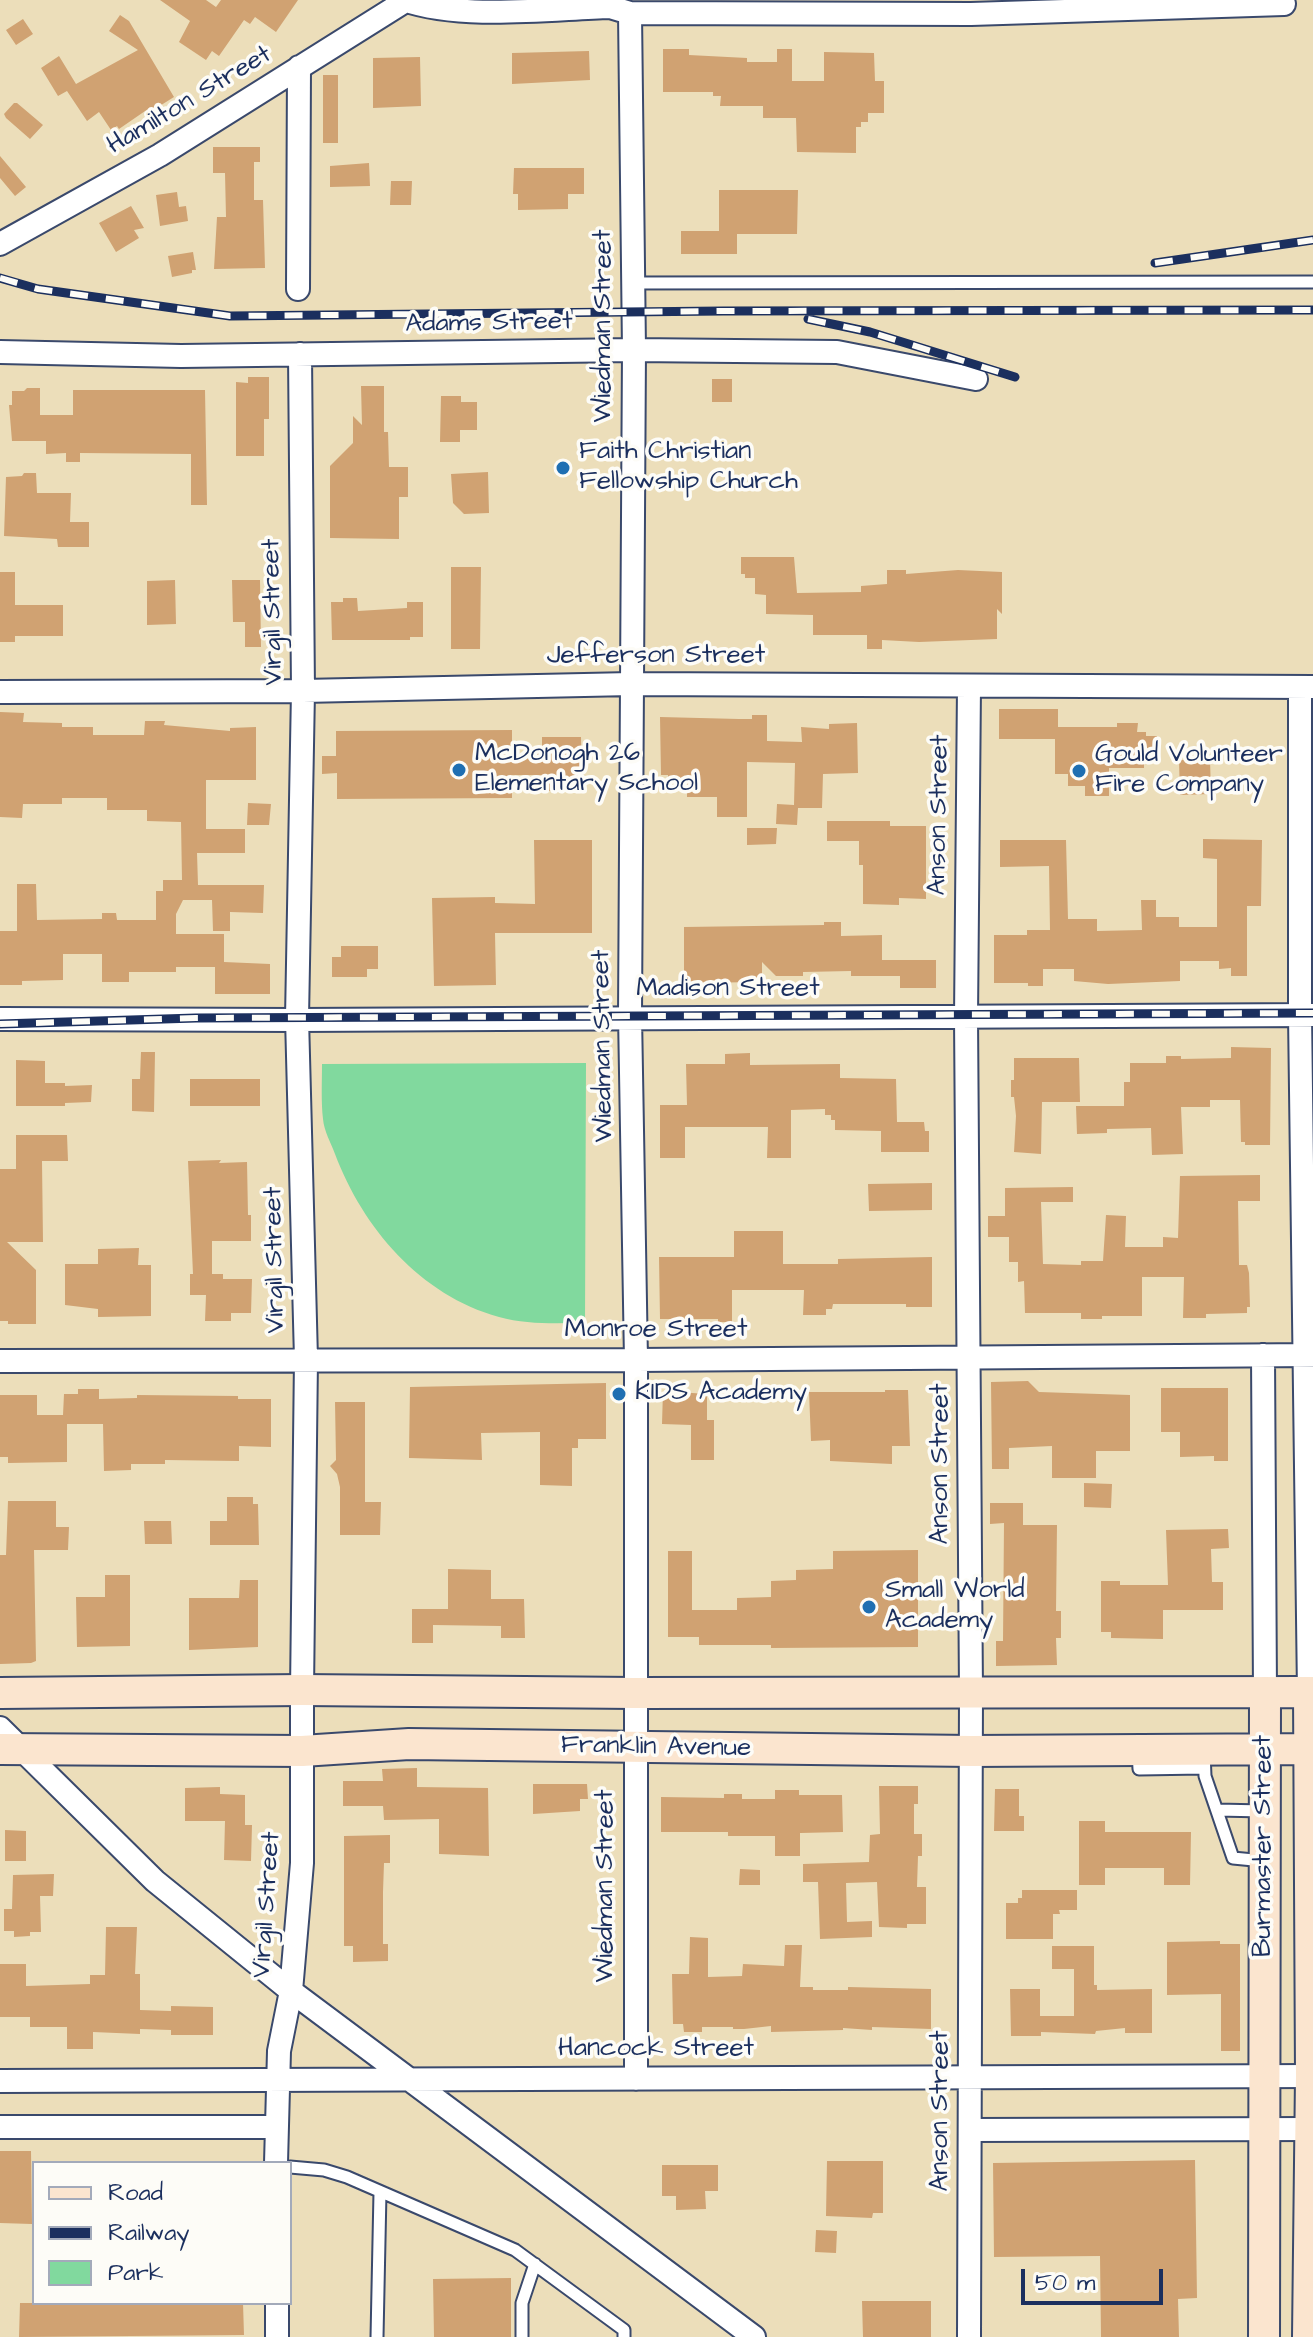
<!DOCTYPE html>
<html>
<head>
<meta charset="utf-8">
<style>
	body { margin:0 }
	#map { position:relative; width:1313px; height:2337px; overflow:hidden; background:#ecdeba; font-family:"Architects Daughter",sans-serif }
	canvas { display:block }
	.legend { position:absolute; left:32px; top:2161px; width:260px; height:144px; box-sizing:border-box; background:#fdfcf7; border:2px solid #a3aaba; margin:0; padding:10px 14px; list-style:none; font-size:24px; color:#1b2f5e }
	.legend li { display:flex; align-items:center; gap:16px; height:40px }
	.legend b { width:40px; border:2px solid #a3aaba }
	.scale { position:absolute; left:1021px; top:2269px; width:142px; height:36px; box-sizing:border-box; border:4px solid #1b2f5e; border-top:0; padding-left:10px; font-size:24px; line-height:28px; white-space:nowrap; color:#1b2f5e; -webkit-text-stroke:6px #fdfcf7; paint-order:stroke }
</style>
</head>
<body>
<div id="map">
<canvas width="1313" height="2337"></canvas>
<ul class="legend">
<li><b style="height:10px;background:#fbe5cf"></b>Road</li>
<li><b style="height:10px;background:#1b2f5e"></b>Railway</li>
<li><b style="height:22px;background:#81d99e"></b>Park</li>
</ul>
<div class="scale">50 m</div>
</div>
<script>
const ctx = document.querySelector('canvas').getContext('2d');
ctx.lineJoin = 'round';
function paint(path, color) {
  ctx.fillStyle = color;
  ctx.fill(path, 'evenodd');
}
function stroke(path, color, width, dash) {
  ctx.strokeStyle = color;
  ctx.lineWidth = width;
  ctx.lineCap = dash ? 'butt' : 'round';
  ctx.setLineDash(dash || []);
  ctx.stroke(path);
}
function drawText(font, color, halo, rows, align = 'center') {
  ctx.font = font + ' "Architects Daughter",sans-serif';
  ctx.lineWidth = 7;
  ctx.setLineDash([]);
  ctx.textBaseline = 'middle';
  ctx.strokeStyle = halo;
  ctx.fillStyle = color;
  for (const [text, x, y, turn = 0] of rows) {
    ctx.save();
    ctx.translate(x, y);
    ctx.rotate((+turn || 0) * Math.PI / 180);
    ctx.textAlign = isNaN(turn) ? turn : align;
    if (halo) ctx.strokeText(text, 0, 0);
    ctx.fillText(text, 0, 0);
    ctx.restore();
  }
}
const green = new Path2D(`
	M586,1063L585,1323C557,1323 527,1325 499,1317C420,1295 363,1228 335,1154C331,1143 324,1131 323,1119C321,1101 322,1082 322,1064Z`);
const building = new Path2D(`
	M160,0H206L216,7L221,0H298L276,32L255,17L250,24L244,20L219,56L212,51L206,60L179,42L190,21Z
	M120,15L129,21L174,97L150,112L148,109L119,129L117,126L111,130L99,112L87,121L67,91L58,96L41,68L59,56L76,84L138,50L109,31Z
	M23,19L33,34L16,45L6,30Z
	M663,49H689V55L747,58V62H777V49H792V81H824V52L874,53L875,81H884V113H868V122H861V127H856V153L797,152L796,118H763V106H720L721,96H713V92H663Z
	M589,51L590,80L512,84V53Z
	M420,57L421,106L373,108V58Z
	M323,75H338V143H323Z
	M14,103H17L43,125L30,139L6,118L4,114Z
	M213,147H260V162H254V200H263L265,268L214,269L217,217H226L225,173H213Z
	M0,156L26,187L15,196L0,178Z
	M369,163L370,186L330,187V166Z
	M514,168H584V194H568V209L518,210V194H513Z
	M391,181H412L411,205H390Z
	M719,190H798L797,234H737V254H681V231H719Z
	M177,192L179,207L186,206L188,221L160,226L156,195Z
	M131,206L144,228L134,230L139,238L116,252L99,223Z
	M193,252L196,270H192V273L172,277L168,256Z
	M248,377H269V419H264V456H236V382L248,383Z
	M712,379H732V402H712Z
	M361,386H384V432H388L389,467H408V497H399V539L330,538V466L353,443V416L362,425Z
	M27,388H40V415H73V390H205L207,505H191V454L80,453V462H66V453L46,454V441H12L9,405H12V391H24Z
	M441,396H461V402H477V430H460V442H440Z
	M488,472L489,513L464,514L453,503L451,474Z
	M24,473H36L37,493H71L70,522H89V547H58L57,539L4,536L6,477L22,476Z
	M741,557H794L797,593L861,592V586L887,584V570H906V574L958,570L1002,572V614L997,609V639L919,642L882,640V649H867V635H813V615L766,614V595L755,594V578H745V574H741Z
	M451,567H481L480,649H451Z
	M0,572H15V605H63V636H15V642H0Z
	M175,580L176,624L147,625V581Z
	M232,580H260L261,647H245V622H233Z
	M343,598H357L358,611L407,608V602H423V637H410V640H332L331,602H343Z
	M999,709H1058V727H1117V723H1138L1137,732H1146V736H1157L1156,761H1144V768H1109V796H1085V786H1068V774H1055V739H999Z
	M0,712L24,713L23,722L62,723V727H93V735H144L145,721H165L164,725L230,731V728L256,727V780H206V829H245V853H197L198,885H264L263,913L230,912V931H213L212,900H183L176,914V934H224V962L270,964V994H215V967H176V972H129V982H102V954H63V980L22,981V985H0V931H17V884H36L37,920L102,919V913H116L117,920H156V891H163V880H182L181,822L147,821V810H107V798H62V804H23L22,818L0,817Z
	M752,715H767V741L802,742L801,727L829,729V724L857,723L858,773L823,774L822,808H798L797,825L776,824L777,804L794,805L795,763L747,762V817H717V797H687V782H668V775H661L660,717L739,719H752Z
	M512,730V753H542V737H581L582,791H541V775H512V798L337,799V773L322,774V756H336V731Z
	M1210,759L1211,794L1180,795L1179,760Z
	M248,803L271,804L269,825H247Z
	M827,821H890V826H926V899L899,898V905L863,904V865H859V841H827Z
	M747,828H777L776,844L747,845Z
	M1203,839L1262,840L1261,906H1247V976H1231V968L1219,969V961H1180V981L1108,984L1074,981V969H1043V986H1028V983H994V935H1027V930H1050L1049,866L1000,867V840H1066L1068,919H1097V931L1142,930L1141,900H1156V917H1179V927H1217V859L1203,858Z
	M534,840H592V933H495L496,985L434,986L432,898L495,897V903L535,904Z
	M824,922H841V936L882,935V960H936V988H900V976H851V971L803,972V976H776L762,962V982L684,983V927L824,925Z
	M341,946H378V969H367V977H332V957H341Z
	M1231,1047L1271,1048L1270,1145H1245V1142H1241L1240,1100H1210V1107H1181L1183,1154L1152,1155L1151,1128L1107,1129V1133L1077,1134L1076,1106H1124V1082H1130V1063H1166V1056H1181V1059L1231,1058Z
	M141,1052H155L154,1112L132,1111V1079H140Z
	M750,1053V1065L840,1064V1078L896,1079L897,1122H924L925,1131H929V1152H881V1131L835,1130V1120H831V1115H825V1109L791,1110V1158H767L768,1127H685V1158H660V1105H687L686,1064H725V1054Z
	M1014,1058H1079L1080,1102H1042L1041,1154L1014,1152L1016,1116L1014,1097H1011V1080H1014Z
	M16,1060L45,1061V1083H65V1086L92,1085L91,1102L65,1103V1106H16Z
	M190,1079H260V1106H190Z
	M16,1135H67L68,1161H42L43,1242H7L36,1270V1324H8V1321H0V1169H16Z
	M221,1160L219,1163L247,1162L248,1215H251V1241H212V1274H223V1279H252L251,1313H231V1321H205L206,1295H190V1274H193L188,1161Z
	M1260,1175V1201H1238L1239,1265H1247L1249,1273L1250,1307H1247V1313L1206,1314V1318H1183L1184,1277H1142V1316H1102V1319H1081V1313H1025L1024,1281L1018,1282V1262H1009V1237H988V1216H1005V1188L1073,1187V1202H1041L1043,1264L1081,1265V1261H1103L1106,1215L1126,1216L1125,1247H1163V1237L1178,1238L1180,1176Z
	M932,1183V1210L869,1211L868,1184Z
	M734,1231H783V1264H838V1259L932,1257V1307H906V1304H833L832,1309H826V1315H803L804,1290H732V1322H718V1319H660L659,1257H734Z
	M139,1248L138,1265H151V1316L98,1317V1309L65,1305V1264H98V1249Z
	M1028,1381L1039,1392L1130,1395V1451H1096V1478H1052V1446L1009,1448V1469H992L991,1382Z
	M606,1383V1439H578V1448H572V1486L540,1485V1432L481,1433L482,1460L409,1458L410,1387Z
	M1161,1388H1228V1461H1214V1456L1180,1457V1432H1161Z
	M78,1389H99V1399L137,1398V1395L238,1396V1399H271V1447L239,1446V1461L165,1460V1464H131V1470L104,1471L103,1424H67V1462L8,1463V1457H0V1395H37V1415H63L64,1394H78Z
	M885,1390H908L910,1446H892V1464L830,1461V1440L811,1441L809,1392H885Z
	M663,1391L707,1394V1420H714V1460H691V1425L662,1424Z
	M335,1402H365V1502H381L380,1535H340V1487L337,1474L330,1466L336,1460Z
	M1084,1483L1112,1484L1111,1508L1084,1507Z
	M227,1497H253V1504H258L259,1545H210V1521H227Z
	M8,1501H56V1527H69L68,1550H34L36,1661L31,1663L0,1664V1555H6Z
	M990,1503H1023V1525H1057L1056,1611H1061V1638H1056L1057,1665L996,1666V1641H1003L1004,1523L990,1524Z
	M144,1521H171L172,1544H145Z
	M1228,1529L1229,1548L1211,1549L1212,1582H1223V1610H1163V1639L1111,1638V1632H1101V1581H1120V1585H1168L1166,1530Z
	M918,1550V1647L771,1648V1645H699V1637H668V1551H692V1610H737V1598L771,1597V1581L796,1580V1570L833,1569V1551Z
	M448,1569L491,1570V1599H524L525,1638H501V1626L433,1625V1643H412V1609H448Z
	M105,1575H130V1646L77,1647L76,1597H105Z
	M240,1580H258V1647L189,1650V1598H239Z
	M417,1768V1787L488,1788L489,1856L439,1854V1819L384,1820L383,1806H343V1781H383L382,1769Z
	M533,1784H587L588,1799H580V1811L533,1814Z
	M879,1786H918V1804H914V1834H922V1856H918L917,1887H926V1924H907V1928L879,1927L877,1882L846,1883L847,1922L872,1921V1937L820,1939L818,1882H803V1864L869,1862L870,1835L880,1834Z
	M220,1787V1794L245,1795V1825H252L251,1861L224,1860L225,1821H185V1788Z
	M995,1789H1019V1816H1024V1831H994Z
	M775,1790H799V1795H842L843,1832L800,1833V1856H775V1836H728V1832H661V1797L724,1798V1794H742V1799H775Z
	M1079,1821H1105V1832H1191L1190,1885H1164V1868H1105V1885H1079Z
	M5,1830L26,1831V1861H5Z
	M390,1835V1863H384L383,1892V1944H388V1961L353,1962V1946H344V1836Z
	M740,1869L760,1870V1885H739Z
	M54,1874L53,1896H40L41,1932H30V1936L14,1937V1931H4V1909H12L13,1875Z
	M1022,1890H1077V1910H1059L1060,1914H1053V1939H1006V1903H1018V1898H1022Z
	M106,1927H137L135,1974H140V2010L171,2011V2006L213,2007V2035H171V2030L140,2029V2034L93,2032V2049H67V2027H30V2017H0V1964H26V1986L90,1984V1975H105Z
	M690,1937L708,1938V1977L742,1976L743,1964L784,1966L785,1945H802L800,1987H813V1990H848V1987L931,1989V2029L872,2027V2030L843,2028V2030L771,2032V2026L744,2029H733V2027H702V2032H684L683,2024H673L672,1974H689Z
	M1220,1941V1944H1240V2051H1221V1994L1167,1995V1942Z
	M1052,1946H1094V1985H1097V1990L1152,1989V2033H1125V2028L1096,2031L1095,2034L1041,2032V2036H1011L1010,1989H1040V2016H1074V1969H1052Z
	M0,2151H31L32,2224L0,2223Z
	M1195,2160L1197,2298L1178,2299L1179,2337H1101L1100,2256L994,2257L993,2163Z
	M827,2161H883V2213H873L872,2218L826,2216Z
	M662,2165H718V2191H705L706,2209L676,2210V2196H662Z
	M816,2230L837,2231L836,2253L815,2252Z
	M511,2278V2337H434L433,2279Z
	M862,2301H931V2337H863Z
	M20,2303H243L244,2335L19,2337Z`);
const lane = new Path2D(`
	M633,283L1313,282
	M1138,1751L1139,1769L1203,1768
	M1204,1752L1205,1776L1233,1858L1264,1861
	M1217,1810L1264,1811
	M290,2167L324,2170L347,2177L515,2250L624,2330V2337
	M377,2337L380,2192
	M522,2337V2303L535,2264`);
const street = new Path2D(`
	M404,0C462,20 547,9 610,7L630,13L971,14L1284,4
	M630,13L634,350L630,1015L636,1360V2079
	M0,244L160,155L407,0
	M298,289L299,67
	M0,352L181,356L634,350L837,352L976,379
	M1300,687V1015L1309,1692
	M0,692L303,691L631,684L1313,687
	M0,1019L297,1020L1313,1015
	M1263,1355L1265,1692
	M0,1361L636,1360L1313,1355
	M0,1728L155,1881L291,1991L754,2337
	M0,2081L1313,2076
	M0,2127H276
	M970,2130L1313,2129
	M276,2163L279,2051L291,1991L302,1863V1690L306,1359L297,1018L303,691L300,354
	M277,2303V2337
	M969,2337L971,1692L966,1017L969,686`);
const secondary = new Path2D(`
	M0,1693L302,1690L635,1693L1313,1692
	M0,1749L302,1751L409,1744L971,1751L1313,1749
	M1264,2337L1265,1692
	M1308,2337L1311,2076L1309,1692`);
const rail = new Path2D(`
	M1155,263L1313,240
	M0,278L38,289L230,316L723,311L1313,310
	M808,319L870,332L1015,377
	M0,1024L196,1018L1313,1013`);
const markers = [
	[563,468,8,"#1f6fb2"],
	[459,770,8,"#1f6fb2"],
	[1079,771,8,"#1f6fb2"],
	[619,1394,8,"#1f6fb2"],
	[869,1607,8,"#1f6fb2"]
];
const streetNames = [
	["Hamilton Street",190,101,-31],
	["Adams Street",489,324,-1],
	["Wiedman Street",605,326,-90],
	["Virgil Street",274,612,-91],
	["Jefferson Street",656,657],
	["Anson Street",940,815,-89],
	["Madison Street",728,990],
	["Wiedman Street",604,1046,-91],
	["Virgil Street",276,1260,-91],
	["Monroe Street",656,1331],
	["Anson Street",942,1464,-90],
	["Franklin Avenue",656,1748,1],
	["Burmaster Street",1265,1846,-90],
	["Wiedman Street",607,1886,-90],
	["Virgil Street",268,1905,-86],
	["Hancock Street",656,2050],
	["Anson Street",942,2111,-90]
];
const poiNames = [
	["Faith Christian",579,453],
	["Fellowship Church",579,483],
	["McDonogh 26",475,755],
	["Elementary School",475,785],
	["Gould Volunteer",1095,756],
	["Fire Company",1095,786],
	["KIDS Academy",635,1394],
	["Small World",885,1592],
	["Academy",885,1622]
];
paint(green, '#81d99e');
paint(building, '#d0a272');
stroke(lane, '#3a496c', 15);
stroke(street, '#3a496c', 26);
stroke(secondary, '#3a496c', 34);
stroke(lane, '#fff', 11);
stroke(street, '#fff', 22);
stroke(secondary, '#fbe5cf', 30);
stroke(rail, '#1b2f5e', 9);
stroke(rail, '#fdfcf7', 6, [18]);
for (const [x, y, r, color] of markers) {
  const dot = new Path2D();
  dot.arc(x, y, r, 0, 2 * Math.PI);
  ctx.fillStyle = color;
  ctx.fill(dot);
  stroke(dot, '#fdfcf7', 3);
}
drawText('26px', '#1b2f5e', '#fdfcf7', streetNames);
drawText('26px', '#1b2f5e', '#fdfcf7', poiNames, 'left');
</script>
</body>
</html>
